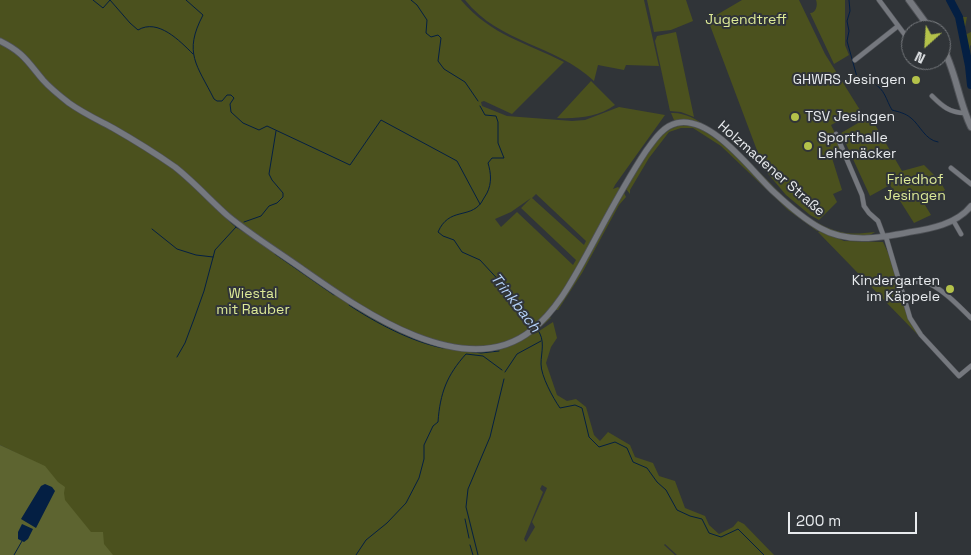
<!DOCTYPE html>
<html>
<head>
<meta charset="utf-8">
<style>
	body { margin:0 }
	#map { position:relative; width:971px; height:555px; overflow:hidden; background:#303438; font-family:"Space Grotesk",sans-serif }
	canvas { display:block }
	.north { position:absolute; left:901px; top:20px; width:50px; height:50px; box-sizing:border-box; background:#303438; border:1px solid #7a7d81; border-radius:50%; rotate:206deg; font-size:14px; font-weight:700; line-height:20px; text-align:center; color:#e8ebee }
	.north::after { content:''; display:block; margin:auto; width:18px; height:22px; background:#b4c24a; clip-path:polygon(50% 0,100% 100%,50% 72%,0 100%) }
	.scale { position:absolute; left:788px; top:512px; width:129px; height:22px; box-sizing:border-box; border:2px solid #e8ebee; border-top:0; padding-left:6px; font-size:15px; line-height:18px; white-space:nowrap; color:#e8ebee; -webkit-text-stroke:4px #303438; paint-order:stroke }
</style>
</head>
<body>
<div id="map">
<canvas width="971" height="555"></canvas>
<div class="north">N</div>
<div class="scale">200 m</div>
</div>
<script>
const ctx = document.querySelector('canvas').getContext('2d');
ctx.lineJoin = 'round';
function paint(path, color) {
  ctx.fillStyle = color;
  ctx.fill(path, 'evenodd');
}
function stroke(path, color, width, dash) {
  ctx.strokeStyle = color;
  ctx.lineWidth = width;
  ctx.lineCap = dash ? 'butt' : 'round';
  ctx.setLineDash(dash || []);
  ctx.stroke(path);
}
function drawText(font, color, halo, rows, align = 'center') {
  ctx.font = font + ' "Space Grotesk",sans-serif';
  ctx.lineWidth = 4;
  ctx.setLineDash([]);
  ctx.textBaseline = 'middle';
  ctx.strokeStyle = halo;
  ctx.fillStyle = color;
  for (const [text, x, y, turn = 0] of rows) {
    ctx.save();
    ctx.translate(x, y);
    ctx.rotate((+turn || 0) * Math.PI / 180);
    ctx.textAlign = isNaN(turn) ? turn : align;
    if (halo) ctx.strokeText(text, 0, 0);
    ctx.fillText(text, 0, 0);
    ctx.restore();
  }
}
const green = new Path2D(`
	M0,0H461C492,36 525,42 564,62L512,114L484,101L481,102L482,106L507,116L572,121L585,120L619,107L665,115L615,185L613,189L618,187L621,190L579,272L624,193L626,197L619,205L582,273L558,310H555L549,317L551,318L536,331V333L553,322L557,338L551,347L546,363L557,395L567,401L576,399L586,407L594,435L600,441L608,432L630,445L635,457L653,463L659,476L675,481L685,508L705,516L709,525L719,534L733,527L738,521L744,524L774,555H677L665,544L664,545L675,555H0L45,467L0,445ZM536,194L586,241L584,245L532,198ZM531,198L521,208L576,260L573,265L517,212L501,227L495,219L511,212ZM542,485L547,488L532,522L535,527L526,542L524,539L543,492L540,489Z
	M465,0H644L659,66L626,65L624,70L598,65L594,81C555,44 500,44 465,0Z
	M647,0H686L693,21L671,30L654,32Z
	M742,0H799L825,54L860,110L831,125L844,152L832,158L842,190L833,194L837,202L819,220L810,215L786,195L764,169L708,20Z
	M816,0H845V45L849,55L834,64L810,13C816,13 818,5 816,0Z
	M960,17H967L964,32L967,34L971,32V45L970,46L971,74Z
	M676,32L694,117L681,112L670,111L655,41L657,36Z
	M591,81L615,105C598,117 577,119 557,118Z
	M671,113C684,112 696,119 706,126C716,133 725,139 734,147C766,175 798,222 841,232C853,235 863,233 875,232L870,235H843L822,227L800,213L706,127L674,120Z
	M870,116L902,171L924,165L940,181L945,190L925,205L931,215L914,223L890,185L870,196L841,133Z
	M681,125L693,126L700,128L720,142L819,229L817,231L788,210L721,146L693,128H681L669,132L649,158L630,190V194L626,189C639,166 653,133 681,125Z
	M820,231L844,241L883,242L890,257L905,309L918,335L818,232Z`);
const forest = new Path2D(`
	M0,445L45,466L58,482L65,487L64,493L65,500L91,532H103L104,544L113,555H0Z`);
const water = new Path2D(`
	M45,484L52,487L55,491L36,528L21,519L41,486Z
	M22,524L33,529L28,539L24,542L18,539V532Z`);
const stream = new Path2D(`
	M93,0L103,8L110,0L130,23L138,30C158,18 180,41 193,54
	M186,0L203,15C183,53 197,65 214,99L217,101H222L227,95H231L234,98L230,104L231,112L243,123L259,130L267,126L350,165L381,120L457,161L480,204
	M411,0L417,5L427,20L426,33L431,37L438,35L441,38L438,61L444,69L465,82L478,101
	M849,0L850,11L847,21L849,31L847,41L857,77C862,80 868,80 873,83C885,89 886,100 892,110C899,112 905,113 911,118C920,125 925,140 938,142
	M480,106L485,115L496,116L498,122V143L504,158H492L488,163C491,173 492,183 487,193C485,196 483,200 481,203C469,219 449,207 438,232L443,236L454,240L462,252L480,260L505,287L533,325
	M211,204L218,211
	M225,217L236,227L243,231
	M244,222L261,216L269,206L277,203L283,197V193L272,180L269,174L276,131
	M152,229L177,249L196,255L213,257
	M275,254L334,295
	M349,305C376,323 412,342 443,348
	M537,329C546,340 541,352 541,364C541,376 553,398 560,408L575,405L582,408L589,437L599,447L615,442L627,448L633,462L647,468L657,482L666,490L677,510L690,516L702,519L709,533L721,537L738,529L764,555
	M447,348L481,353L499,351
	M177,357L185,343L194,319L204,291L215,250L236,227
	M505,372L517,354L541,341
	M465,519L469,538
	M470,545L473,555
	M14,555L22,541
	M356,555L366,540L387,523L406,503L419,478L424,459V445L433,426L438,422C440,393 447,375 466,354L483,356L502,370
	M478,555L466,507L468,489L490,437L504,379`);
const river = new Path2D(`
	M950,0L959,17L969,66L971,85`);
const minor = new Path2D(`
	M879,0L911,43
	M855,60L898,26
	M932,96C942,106 950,113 965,113
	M836,134L862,195L864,206L869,213L878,221L884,237
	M951,168L971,184
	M953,220L961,234
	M886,237L910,318L921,335L959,376L971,366
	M900,286C908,284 916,280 924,282C939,285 960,307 971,318`);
const tertiary = new Path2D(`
	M0,41C24,53 27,61 43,80C51,89 60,96 69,103C83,113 98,120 113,128C134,140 155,153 175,167C194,182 210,200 228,216C251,235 277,251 301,268C358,308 464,385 532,330C557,310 572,281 587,254C606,219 624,184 646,151C654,140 663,126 677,123C712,115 752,172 775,193C789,206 804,219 820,228C848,244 880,238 910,232C930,229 957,224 971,206`);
const secondary = new Path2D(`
	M909,0L931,30
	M941,44C956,70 958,100 971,127`);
const markers = [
	[916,80,5,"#b4c24a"],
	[795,117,5,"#b4c24a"],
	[808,146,5,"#b4c24a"],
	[950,289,5,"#b4c24a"]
];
const parkNames = [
	["Jugendtreff",746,20],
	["Friedhof",915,180],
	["Jesingen",915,196],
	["Wiestal",253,294],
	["mit Rauber",253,310]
];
const poiNames = [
	["GHWRS Jesingen",906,80],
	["TSV Jesingen",805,117,"left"],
	["Sporthalle",818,138,"left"],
	["Lehenäcker",818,154,"left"],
	["Kindergarten",940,281],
	["im Käppele",940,297]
];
const streetNames = [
	["Holzmadener Straße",771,169,41]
];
const waterNames = [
	["Trinkbach",515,303,52]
];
paint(green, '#4b511e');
paint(forest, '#5d6430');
paint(water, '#041f43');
stroke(stream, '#041f43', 1);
stroke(river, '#041f43', 8);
stroke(minor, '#4e5156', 5.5);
stroke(tertiary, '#4e5156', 7);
stroke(secondary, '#4e5156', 8);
stroke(minor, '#75787e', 4.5);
stroke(tertiary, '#75787e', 5.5);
stroke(secondary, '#75787e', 6);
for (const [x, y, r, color] of markers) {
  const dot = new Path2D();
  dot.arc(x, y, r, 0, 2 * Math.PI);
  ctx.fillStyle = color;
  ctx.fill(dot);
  stroke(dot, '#303438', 2);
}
drawText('14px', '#ddea97', '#303438', parkNames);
drawText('14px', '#e8ebee', '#303438', poiNames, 'right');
drawText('14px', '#e8ebee', '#303438', streetNames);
drawText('italic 15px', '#b3d0f7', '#303438', waterNames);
</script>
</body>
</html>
